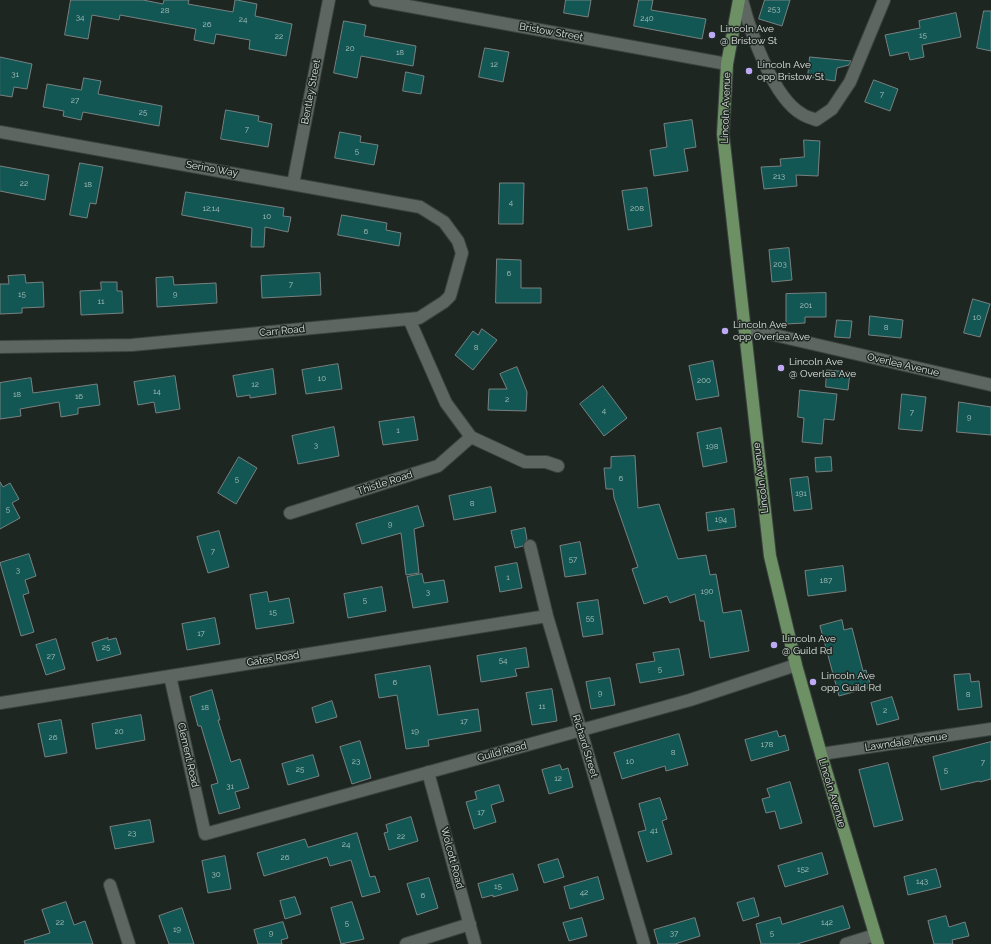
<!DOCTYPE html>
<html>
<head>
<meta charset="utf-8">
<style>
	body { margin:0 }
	canvas { display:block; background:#1e2622 }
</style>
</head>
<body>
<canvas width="991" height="944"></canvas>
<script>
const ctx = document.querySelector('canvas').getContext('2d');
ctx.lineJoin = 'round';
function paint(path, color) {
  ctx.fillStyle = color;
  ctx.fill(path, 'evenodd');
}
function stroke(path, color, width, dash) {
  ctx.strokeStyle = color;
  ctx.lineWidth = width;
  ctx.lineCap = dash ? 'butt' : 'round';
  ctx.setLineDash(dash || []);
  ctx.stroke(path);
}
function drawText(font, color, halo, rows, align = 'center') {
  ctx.font = font + ' Raleway,sans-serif';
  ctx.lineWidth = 3;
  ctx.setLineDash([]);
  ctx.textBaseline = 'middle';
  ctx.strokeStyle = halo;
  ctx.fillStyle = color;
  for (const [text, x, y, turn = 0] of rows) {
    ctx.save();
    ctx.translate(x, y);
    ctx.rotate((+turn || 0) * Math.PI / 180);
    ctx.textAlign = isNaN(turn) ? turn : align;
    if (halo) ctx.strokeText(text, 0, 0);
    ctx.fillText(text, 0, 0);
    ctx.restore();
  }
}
const building = new Path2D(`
	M71,0H143L163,4L164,0H189L188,4L233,12L235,0H237L257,4L255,16L292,24L286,56L249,49L250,40L216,34L214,44L194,40L196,29L120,15L119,20L92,15L88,39L65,35Z
	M566,0H591L588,17L564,13Z
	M639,0H653L651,10L706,19L702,39L634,26Z
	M765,0H790L782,26L759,19Z
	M984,11H991V51L977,48Z
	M956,13L961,37L922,45L924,57L910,60L908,52L890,56L885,35L920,28L919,21Z
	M344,21L366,25L364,36L416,46L413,66L361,56L357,78L334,73Z
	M485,48L509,52L503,82L479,77Z
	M0,57L32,64L27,89L14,87L12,97L0,95Z
	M810,57L851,61L849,65L837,68L835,81L808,77Z
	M406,72L424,76L421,94L403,91Z
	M84,78L101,81L98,94L162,106L159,126L83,112L81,120L63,116L64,111L43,107L47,84L81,90Z
	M874,80L898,89L890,111L865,102Z
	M226,110L259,116L258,121L272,124L268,147L221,139Z
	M692,120L696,147L684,149L688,171L654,176L650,150L667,147L664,124Z
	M340,132L361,136L360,142L378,145L374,165L335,158Z
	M804,140L820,141L818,176L796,175L797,186L764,189L761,167L781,166L780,159L804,157Z
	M80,163L103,167L96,204L90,203L87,218L70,215Z
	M0,166L49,175L45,200L0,191Z
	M500,183H524L523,224H499Z
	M647,188L652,226L628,230L622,191Z
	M186,192L284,208L283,216L291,217L288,232L265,227L264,247H251L252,228L182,215Z
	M342,215L387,223L386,230L401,233L399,246L338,235Z
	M789,248L792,280L772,282L769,250Z
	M497,259L521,260V288H541V303H496Z
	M320,273L321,295L262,298L261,276Z
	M25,275L26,283L43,282L44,307L22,308V313L0,314V284H9L8,276Z
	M173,277L174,285L216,283L217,303L157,307L156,278Z
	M101,282H117V291H122L123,313L81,315L80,291L101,290Z
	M826,293V317H805V323L786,324V294Z
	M973,299L990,304L980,337L964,333Z
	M870,316L903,320L901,338L869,335Z
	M837,320L852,321L850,338L835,337Z
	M482,329L497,340L473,370L455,355L473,331L478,335Z
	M713,361L719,396L696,400L689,366Z
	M338,364L342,389L306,394L302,370Z
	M517,367L527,392L526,411L488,410L489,389H507L500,374Z
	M273,369L276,394L250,398V395L237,397L233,376Z
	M827,370L850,372L848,390L826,387Z
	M175,376L180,409L156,413L154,402L138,405L134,382Z
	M31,378L33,393L97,384L100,405L78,408V414L61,417L59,402L20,409L21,416L0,419V383Z
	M603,386L627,418L604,436L580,404Z
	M800,390L837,394L834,420L824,419L822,444L802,442L804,418L798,417Z
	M902,394L926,397L922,431L899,429Z
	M959,402L991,407V435L957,432Z
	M414,417L418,440L383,445L379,422Z
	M334,427L339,456L298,464L292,436Z
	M721,428L727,462L703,467L697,433Z
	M635,456L638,508L659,504L678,559L706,555L710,575L716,574L723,613L741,610L749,651L710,658L704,621H700L695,594L670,603L667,596L644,604L632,569L638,567L614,498L613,489H606L604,468H611V457Z
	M239,457L257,468L236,504L218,493Z
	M831,457L832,471L816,472L815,458Z
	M808,477L812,509L794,511L790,479Z
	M0,482L3,487L10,483L19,499L12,503L20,518L0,529Z
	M491,487L496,512L454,520L449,496Z
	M418,506L424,526L414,529L419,573L406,575L401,533L362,544L356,524Z
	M734,509L736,527L708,531L706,513Z
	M525,528L527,539L523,546L515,548L511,531Z
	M219,531L229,567L208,573L197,537Z
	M580,542L586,574L565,577L560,546Z
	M29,554L36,576L25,580L29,593L23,595L34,632L21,636L0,563Z
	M517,563L522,588L500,592L495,567Z
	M843,566L846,591L808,596L805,571Z
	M422,574L424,583L444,580L448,602L413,608L407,577Z
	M382,587L386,611L348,618L344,594Z
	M267,592L269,602L289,598L294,623L256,629L250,595Z
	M598,600L603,634L583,637L577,603Z
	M215,618L220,644L187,650L182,624Z
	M842,620L844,630L852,628L863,671L866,670L871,687L839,696L820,626Z
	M108,638V640L116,638L121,654L97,661L92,643Z
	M56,639L65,669L46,675L36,645Z
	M526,648L529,667L515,669L517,676L481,682L477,656Z
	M679,649L684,675L640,683L636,664L655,661L653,653Z
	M430,666L438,715L478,709L481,731L428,740L429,746L406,749L397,695L379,698L375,675Z
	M970,674L971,682L979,681L982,707L958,710L954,675Z
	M610,678L615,705L591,709L586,682Z
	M552,689L557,721L532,725L526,693Z
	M212,690L220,720H218L231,762L240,759L249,788L235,792L240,808L219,814L211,785L218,783L201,726H198L190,697Z
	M892,697L899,719L877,725L871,703Z
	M332,701L337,717L316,723L312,708Z
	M141,715L145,740L96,749L92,724Z
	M61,720L67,753L45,757L38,724Z
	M777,731L779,737L785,735L789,750L751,761L745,740Z
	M679,734L688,765L666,771L665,766L622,779L614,753Z
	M360,741L371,778L352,784L340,747Z
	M991,742V779L980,782L979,781L941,790L933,757Z
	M313,755L319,776L288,785L282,764Z
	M888,763L903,820L874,827L859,770Z
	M560,765L562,770L568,768L573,787L549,794L542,770Z
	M790,782L802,823L780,829L775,811L766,813L762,799L770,797L767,789Z
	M499,785L504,801L491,805L496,822L474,829L466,802L477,799L475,792Z
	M660,798L667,819L662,821L672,854L647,862L638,832L646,830L639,804Z
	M411,817L418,841L389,850L384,833L388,832L386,825Z
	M150,820L154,842L115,849L110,827Z
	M357,833L370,877L375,876L380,892L362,897L351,860L330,866L327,857L264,876L257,853L305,839L308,847Z
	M822,853L828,874L785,887L778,866Z
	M225,856L231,889L208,893L202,861Z
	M558,859L564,877L544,883L538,865Z
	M936,869L941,887L908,895L904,877Z
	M513,874L518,890L493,897V895L482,898L478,884Z
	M598,877L604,899L570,909L564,887Z
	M429,878L438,908L417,915L407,884Z
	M295,897L301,914L285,919L280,901Z
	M754,898L759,916L743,921L737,903Z
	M66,902L74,925L85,921L93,944H25L24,941L50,933L42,910Z
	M352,902L364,939L341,944L331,908Z
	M843,906L850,928L797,944H761L756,924L780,917L782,924Z
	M182,908L194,944H169L159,916Z
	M946,916L949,927L965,922L969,936L952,940L953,944H934L928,921Z
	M582,918L587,936L569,941L563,923Z
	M695,918L700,936L675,944H658L654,930Z
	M283,922L288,938L281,940L282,944H258L254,930Z`);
const minor = new Path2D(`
	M375,0L727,64
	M742,0C750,31 773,98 802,114C806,117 812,118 816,120L832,109L850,82L884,0
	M0,132L420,207L444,222L458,241L462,253L450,296L444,302L419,318L132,345L0,347
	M293,184L329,0
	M744,328L991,385
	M471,437L525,462H546L558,466
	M290,513L438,466L471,437L446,403L409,319
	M530,546L547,616L644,944
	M170,676L205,834L690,700L796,665
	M0,703L547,616
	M821,754L991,729
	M428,772L475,944
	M110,885L129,944
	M406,944L470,924
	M846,944L875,935`);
const major = new Path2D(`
	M739,0L727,64L723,134L770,556L796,665L821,754L878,944`);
const markers = [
	[712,35,4,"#bea9f5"],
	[749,71,4,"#bea9f5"],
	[725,331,4,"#bea9f5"],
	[781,368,4,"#bea9f5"],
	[774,645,4,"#bea9f5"],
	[813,682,4,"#bea9f5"]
];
const numberNames = [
	["253",774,10],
	["28",165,11],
	["34",80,18],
	["240",647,19],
	["24",243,20],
	["26",207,25],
	["15",923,36],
	["22",279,37],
	["20",350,49],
	["18",400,53],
	["12",494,65],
	["31",15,75],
	["7",882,95],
	["27",75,101],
	["25",143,113],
	["7",247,130],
	["5",357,152],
	["213",779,177],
	["22",24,184],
	["18",88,185],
	["4",511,203],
	["12;14",211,209],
	["208",637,209],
	["10",267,217],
	["6",366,232],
	["203",780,265],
	["6",509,274],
	["7",291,285],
	["15",22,295],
	["9",175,295],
	["11",101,302],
	["201",806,306],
	["10",977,318],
	["8",886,328],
	["8",476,348],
	["10",322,379],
	["200",704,381],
	["12",255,385],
	["14",157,392],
	["18",17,395],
	["16",79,397],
	["2",507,400],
	["4",604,411],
	["7",912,413],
	["9",969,418],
	["1",398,431],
	["3",316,446],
	["198",712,447],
	["6",621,479],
	["5",237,480],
	["191",801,494],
	["8",472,504],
	["5",8,510],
	["194",721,520],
	["9",390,525],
	["7",213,552],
	["57",573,560],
	["3",18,571],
	["1",508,578],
	["187",826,581],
	["190",707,592],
	["3",428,593],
	["5",365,601],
	["15",273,613],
	["55",590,619],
	["17",201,634],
	["25",106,648],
	["27",51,657],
	["54",503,661],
	["5",660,670],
	["6",395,683],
	["9",600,694],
	["8",968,695],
	["11",542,707],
	["18",205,708],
	["2",885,711],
	["17",464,722],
	["20",119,732],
	["19",415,732],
	["26",53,738],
	["178",767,745],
	["8",673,753],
	["23",356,762],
	["10",630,762],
	["7",983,763],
	["25",300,770],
	["5",946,771],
	["12",558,779],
	["31",230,787],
	["17",481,813],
	["41",654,831],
	["23",132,834],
	["22",401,837],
	["24",346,845],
	["26",285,858],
	["152",803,870],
	["30",216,875],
	["143",922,882],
	["15",498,887],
	["42",584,893],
	["6",423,896],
	["22",60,923],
	["142",827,923],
	["5",347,924],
	["19",177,930],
	["9",271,934],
	["37",674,934],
	["5",772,934]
];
const poiNames = [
	["Lincoln Ave",720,29],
	["@ Bristow St",720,41],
	["Lincoln Ave",757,65],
	["opp Bristow St",757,77],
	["Lincoln Ave",733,325],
	["opp Overlea Ave",733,337],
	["Lincoln Ave",789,362],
	["@ Overlea Ave",789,374],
	["Lincoln Ave",782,639],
	["@ Guild Rd",782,651],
	["Lincoln Ave",821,676],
	["opp Guild Rd",821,688]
];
const streetNames = [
	["Bristow Street",551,32,10],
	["Bentley Street",311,92,-79],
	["Lincoln Avenue",726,108,-88],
	["Serino Way",212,169,10],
	["Carr Road",282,331,-5],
	["Overlea Avenue",903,365,13],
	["Lincoln Avenue",761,478,-97],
	["Thistle Road",385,483,-18],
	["Gates Road",273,659,-9],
	["Lawndale Avenue",906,742,-8],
	["Richard Street",585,746,73],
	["Guild Road",502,752,-15],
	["Clement Road",188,755,77],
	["Lincoln Avenue",832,793,73],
	["Wolcott Road",452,858,75]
];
paint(building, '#135754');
stroke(building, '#768180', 1);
stroke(minor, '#3b423f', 14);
stroke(major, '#3b423f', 14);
stroke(minor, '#5d6661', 12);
stroke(major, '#6d9165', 12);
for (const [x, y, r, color] of markers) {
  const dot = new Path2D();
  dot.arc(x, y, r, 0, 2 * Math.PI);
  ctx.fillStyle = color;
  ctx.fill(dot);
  stroke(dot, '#1e2622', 1.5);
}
drawText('8px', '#abc1be', null, numberNames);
drawText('10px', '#dee4e1', '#1e2622', poiNames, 'left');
drawText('10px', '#dee4e1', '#1e2622', streetNames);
</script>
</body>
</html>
